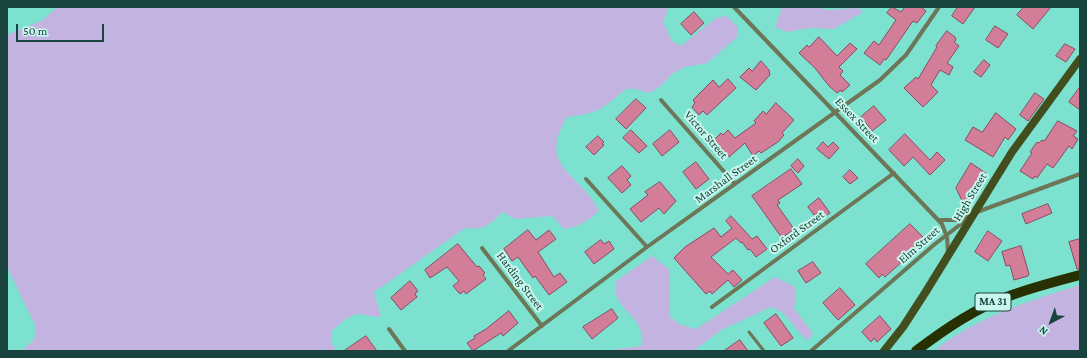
<!DOCTYPE html>
<html>
<head>
<meta charset="utf-8">
<style>
	body { margin:0 }
	#map { position:relative; width:1087px; height:358px; overflow:hidden; background:#7ce1ce; font-family:"Crimson Pro",serif }
	canvas { display:block }
	.frame { position:absolute; inset:0; border:8px solid #18443d; pointer-events:none }
	.north { position:absolute; left:1031px; top:302px; width:40px; height:40px; -webkit-text-stroke:3px #c9f7ed; paint-order:stroke; rotate:221deg; font-size:11px; font-weight:700; line-height:16px; text-align:center; color:#18443d }
	.north::after { content:''; display:block; margin:auto; width:14px; height:18px; background:#18443d; clip-path:polygon(50% 0,100% 100%,50% 72%,0 100%) }
	.scale { position:absolute; left:16px; top:24px; width:88px; height:18px; box-sizing:border-box; border:2px solid #18443d; border-top:0; padding-left:5px; font-size:12px; line-height:14px; white-space:nowrap; color:#18443d; -webkit-text-stroke:3px #c9f7ed; paint-order:stroke }
</style>
</head>
<body>
<div id="map">
<canvas width="1087" height="358"></canvas>
<div class="frame"></div>
<div class="north">N</div>
<div class="scale">50 m</div>
</div>
<script>
const ctx = document.querySelector('canvas').getContext('2d');
ctx.lineJoin = 'round';
function paint(path, color) {
  ctx.fillStyle = color;
  ctx.fill(path, 'evenodd');
}
function stroke(path, color, width, dash) {
  ctx.strokeStyle = color;
  ctx.lineWidth = width;
  ctx.lineCap = dash ? 'butt' : 'round';
  ctx.setLineDash(dash || []);
  ctx.stroke(path);
}
function drawText(font, color, halo, rows, align = 'center') {
  ctx.font = font + ' "Crimson Pro",serif';
  ctx.lineWidth = 4;
  ctx.setLineDash([]);
  ctx.textBaseline = 'middle';
  ctx.strokeStyle = halo;
  ctx.fillStyle = color;
  for (const [text, x, y, turn = 0] of rows) {
    ctx.save();
    ctx.translate(x, y);
    ctx.rotate((+turn || 0) * Math.PI / 180);
    ctx.textAlign = isNaN(turn) ? turn : align;
    if (halo) ctx.strokeText(text, 0, 0);
    ctx.fillText(text, 0, 0);
    ctx.restore();
  }
}
const green = new Path2D(`
	M55,7H669L663,22L672,41L681,46L716,18L726,16L738,27L737,37L707,63L685,67L672,74L661,86L650,93L635,89H626C602,109 599,113 567,117C536,169 581,172 599,211C588,221 579,227 564,229L552,216L515,219L503,212C489,225 484,231 465,228L374,292L381,316C372,318 367,314 359,314C348,315 338,325 331,332V343L337,351H21L34,340L36,327L7,267V35L43,20L55,9Z
	M782,7H819L825,10L858,8L863,12L834,29L810,28L787,32L775,27Z
	M652,256L669,269L670,286L669,316L681,325L696,329L775,277L794,286L796,294L794,308L813,334L807,340C793,328 788,312 771,307L723,329L693,351H604L642,346C645,321 626,316 617,297C615,293 616,286 616,281Z
	M1080,285V351H934C976,317 1029,301 1080,285Z`);
const building = new Path2D(`
	M892,7L901,12L905,7H921L926,11L917,23L913,21L886,60L884,59L880,65L864,53L874,41L879,45L896,20L887,13Z
	M958,7H975L963,24L952,16Z
	M1024,7H1051L1033,29L1017,15Z
	M694,12L704,23L691,35L681,24Z
	M995,26L1008,34L998,48L986,40Z
	M947,31L955,37L956,40L954,42L959,46L947,63L953,67L949,75L940,70L931,85L938,92L923,107L904,88L916,77L918,79L937,47L936,46Z
	M819,37L837,56L850,43L857,49L839,67L843,71L840,75L850,85L842,92L841,90L837,93L829,86L815,68L799,53L807,45L809,47Z
	M1065,44L1075,49L1066,62L1056,56Z
	M984,60L990,65L981,77L974,72Z
	M761,61L769,70L770,75L756,90L740,77L749,68L752,71Z
	M728,79L736,88L707,115L703,111L699,115L692,107L695,103L693,100L713,80L719,87Z
	M1080,87V110L1069,102Z
	M1035,93L1044,99L1028,121L1020,115Z
	M636,99L646,108L626,129L616,119Z
	M776,103L794,120L782,133L784,135L778,142L761,153L759,151L753,156L745,143L729,157L714,140L721,133L723,135L728,130L735,138L756,123L754,121L763,111L766,114Z
	M874,106L886,120L872,131L861,117Z
	M996,113L1016,129L1008,140L1005,137L993,157L965,140L973,127L982,132Z
	M1058,121L1077,131L1073,136L1078,139L1072,149L1069,146L1053,168L1047,164L1037,178L1035,176L1033,179L1020,171L1032,153L1030,152L1037,142L1039,143L1042,140L1044,141Z
	M631,130L647,146L639,153L623,138Z
	M670,130L679,142L662,156L653,144Z
	M905,134L930,160L937,152L945,160L930,175L913,157L904,166L889,150Z
	M598,136L604,142L602,144L604,145L594,155L586,147Z
	M823,142L828,147L833,142L839,148L829,159L817,149Z
	M798,159L804,166L798,173L791,166Z
	M696,162L709,179L696,189L683,172Z
	M971,163L987,174L972,197L964,205L956,188Z
	M622,166L631,176L627,180L631,185L622,193L608,178Z
	M791,169L802,184L778,200L780,203L777,205L794,229L782,238L752,196Z
	M850,170L858,178L850,184L843,177Z
	M660,182L676,201L664,214L659,208L641,222L630,209L648,195L645,192Z
	M819,198L830,213L821,219L817,213L814,215L808,207Z
	M1048,204L1052,213L1026,224L1022,214Z
	M731,216L752,239L757,236L767,249L756,257L750,249L748,250L742,242L741,243L736,238L711,257L728,274L733,270L742,280L734,287L728,280L712,294L710,291L706,294L674,258L685,247L714,228L721,237L732,228L726,221Z
	M910,224L924,238L902,258L904,260L885,277L882,274L879,278L866,264Z
	M528,230L536,240L549,230L556,239L538,252L554,277L560,273L567,282L549,295L535,276L533,278L518,257L512,261L504,249Z
	M988,231L1002,241L988,261L975,252Z
	M1080,239V269H1077L1069,242Z
	M601,240L604,244L609,241L614,249L594,264L585,252Z
	M458,244L477,267L479,266L485,273L483,275L486,279L466,294L464,291L460,294L453,286L459,281L447,267L430,278L425,270Z
	M1021,246L1029,274L1028,276L1014,280L1010,265L1006,266L1002,252Z
	M813,262L821,273L806,283L798,271Z
	M410,281L418,291L415,294L417,297L401,310L391,298Z
	M840,288L855,305L838,320L823,303Z
	M612,309L618,318L592,339L583,327Z
	M509,311L518,323L503,336L501,333L473,351L467,343L475,338L474,336L486,329Z
	M776,314L793,338L781,346L764,323Z
	M880,316L891,329L877,342L874,338L871,342L862,332Z
	M366,336L377,351H344Z
	M740,340L748,351H724Z`);
const service = new Path2D(`
	M749,332L764,351`);
const minor = new Path2D(`
	M734,7L942,224L947,237L948,252
	M661,100L735,184
	M586,179L647,247
	M977,212L1080,174
	M940,220H956L969,215
	M482,248L542,326
	M712,307L894,173
	M389,329L405,351
	M508,351L647,247L880,80L906,55L939,7
	M811,351L935,244L970,217`);
const secondary = new Path2D(`
	M884,351L903,327L925,293L1012,152L1080,59`);
const primary = new Path2D(`
	M916,351C945,329 977,307 1012,295C1034,287 1057,281 1080,275`);
const shields = [
	[993,302,36]
];
const shieldNames = [
	["MA 31",993,302]
];
const streetNames = [
	["Essex Street",857,120,46],
	["Victor Street",706,135,49],
	["Marshall Street",726,179,-36],
	["High Street",970,197,-59],
	["Oxford Street",797,232,-36],
	["Elm Street",919,245,-41],
	["Harding Street",520,281,53]
];
paint(green, '#c3b3e1');
paint(building, '#d27e98');
stroke(building, '#8f485f', 1);
stroke(service, '#6d7656', 3);
stroke(minor, '#6d7656', 4);
stroke(secondary, '#424e1d', 8);
stroke(primary, '#263000', 10);
for (const [x, y, w] of shields) {
  const box = new Path2D();
  box.roundRect(x - w / 2, y - 9, w, 18, 3);
  ctx.fillStyle = '#c9f7ed';
  ctx.fill(box);
  stroke(box, '#18443d', 1);
}
drawText('bold 11px', '#18443d', null, shieldNames);
drawText('12px', '#18443d', '#c9f7ed', streetNames);
</script>
</body>
</html>
